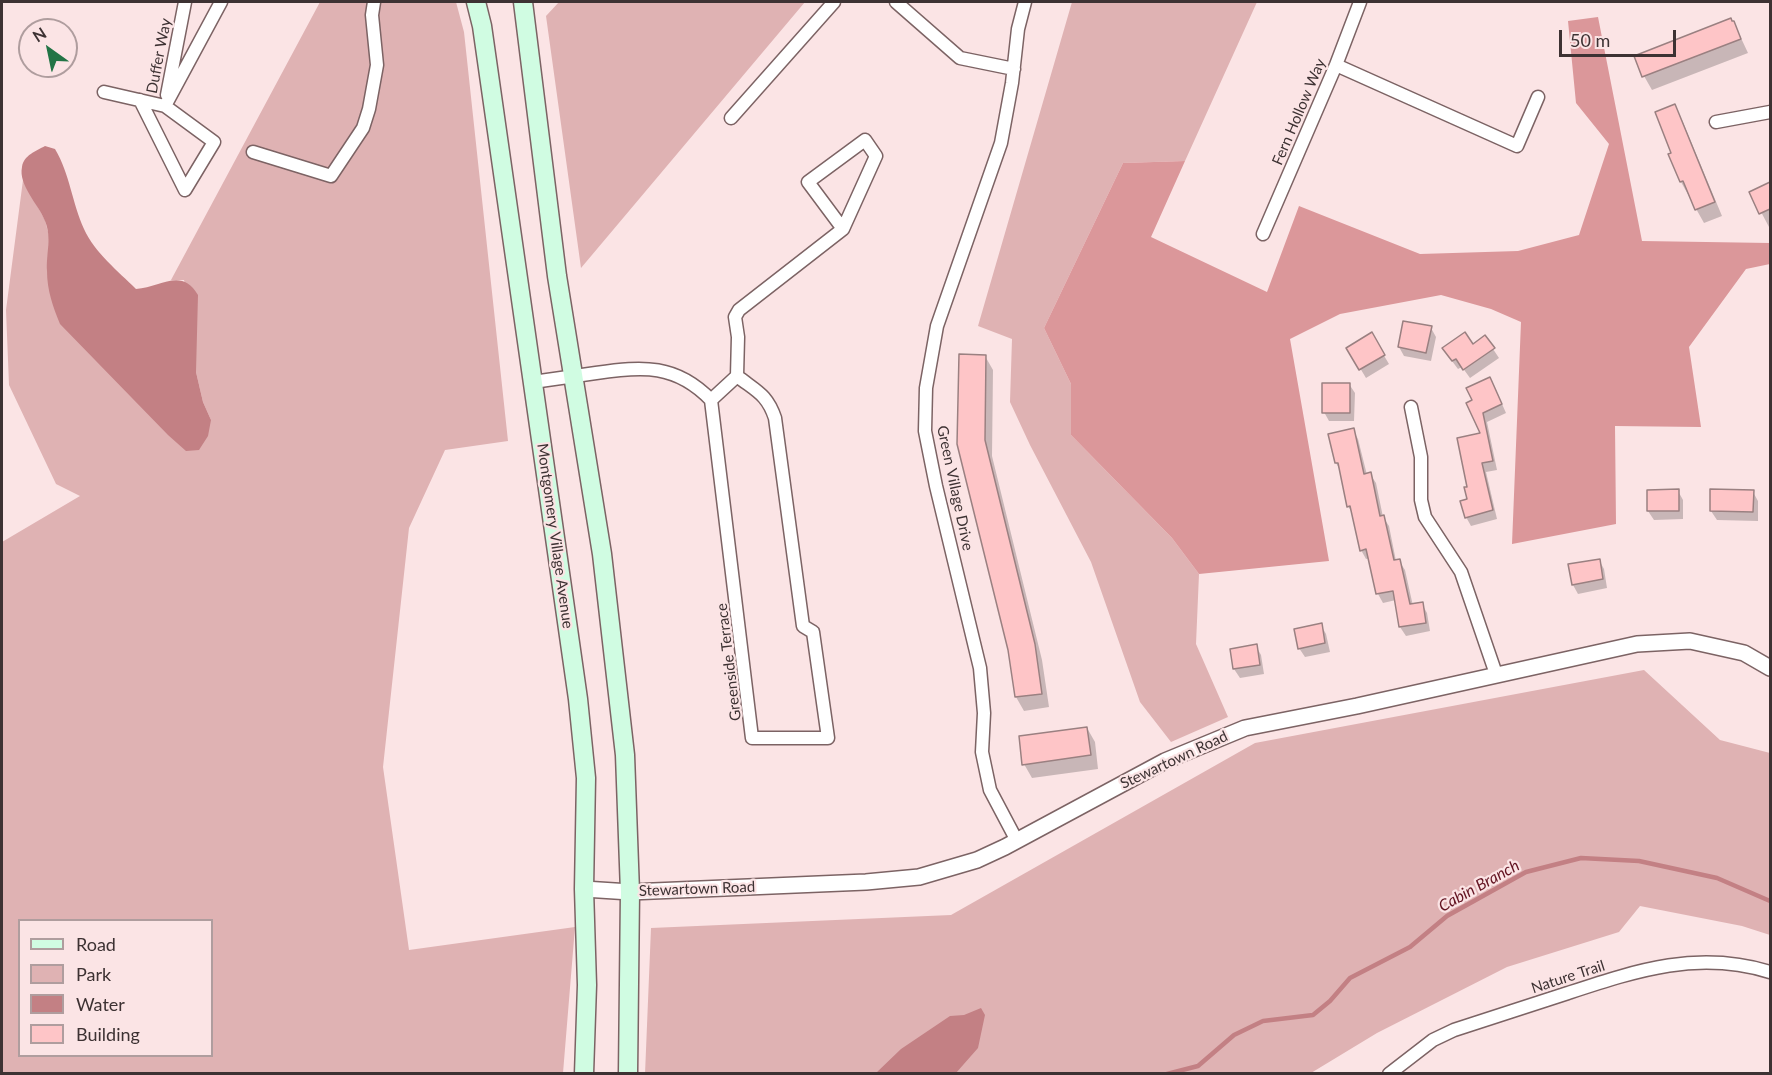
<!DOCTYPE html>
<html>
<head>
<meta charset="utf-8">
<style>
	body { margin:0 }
	#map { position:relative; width:1772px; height:1075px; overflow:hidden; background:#fbe4e5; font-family:Lato,sans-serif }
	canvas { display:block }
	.frame { position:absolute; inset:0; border:3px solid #3d3233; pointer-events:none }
	.legend { position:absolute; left:18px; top:919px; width:195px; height:138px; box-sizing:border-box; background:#fbe4e5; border:2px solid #af9d9e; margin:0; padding:8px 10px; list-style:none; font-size:18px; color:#3d3233 }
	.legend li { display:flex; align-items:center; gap:12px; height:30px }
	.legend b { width:30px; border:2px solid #af9d9e }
	.north { position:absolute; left:18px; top:18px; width:60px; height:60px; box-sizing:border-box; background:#fbe4e5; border:2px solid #af9d9e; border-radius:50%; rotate:327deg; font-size:16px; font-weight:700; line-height:24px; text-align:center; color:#3d3233 }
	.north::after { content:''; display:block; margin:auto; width:21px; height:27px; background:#227445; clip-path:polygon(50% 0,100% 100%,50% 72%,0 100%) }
	.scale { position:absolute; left:1559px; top:30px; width:117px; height:27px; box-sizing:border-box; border:3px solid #3d3233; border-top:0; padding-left:8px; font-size:18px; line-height:21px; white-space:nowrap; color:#3d3233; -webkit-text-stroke:4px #fbe4e5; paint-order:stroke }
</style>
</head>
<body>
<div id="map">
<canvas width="1772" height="1075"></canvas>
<div class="frame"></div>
<ul class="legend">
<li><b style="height:8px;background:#d0fce2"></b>Road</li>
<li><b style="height:16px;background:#dfb2b3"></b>Park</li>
<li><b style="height:16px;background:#c38084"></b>Water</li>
<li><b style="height:16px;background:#fec5c7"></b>Building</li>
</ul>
<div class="north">N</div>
<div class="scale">50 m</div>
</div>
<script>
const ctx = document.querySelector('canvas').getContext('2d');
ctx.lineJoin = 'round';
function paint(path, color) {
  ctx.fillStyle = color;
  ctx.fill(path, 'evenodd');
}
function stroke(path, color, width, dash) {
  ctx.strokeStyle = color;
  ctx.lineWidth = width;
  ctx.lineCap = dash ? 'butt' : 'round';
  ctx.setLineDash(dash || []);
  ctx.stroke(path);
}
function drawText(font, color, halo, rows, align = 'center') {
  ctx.font = font + ' Lato,sans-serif';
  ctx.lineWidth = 4.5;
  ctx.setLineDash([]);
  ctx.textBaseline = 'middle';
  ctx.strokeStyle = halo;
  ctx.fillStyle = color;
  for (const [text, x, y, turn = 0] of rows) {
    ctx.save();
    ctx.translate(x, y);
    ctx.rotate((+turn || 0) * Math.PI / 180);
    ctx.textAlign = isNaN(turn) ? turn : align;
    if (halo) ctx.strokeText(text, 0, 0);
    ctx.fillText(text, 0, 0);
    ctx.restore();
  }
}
const green = new Path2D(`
	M320,2H456L464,32L508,441L445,450L409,528L383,767L409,950L575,927L563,1073H2V542L80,496L56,484L9,385L6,310L23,180L45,220L49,236L47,272L211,420L203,402L196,372V334L184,280H171ZM20,920H212V1056H20Z
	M559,2H805L581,268L546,16Z
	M1072,2H1257L1185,161L1123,163L1044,328L1071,384V435L1172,538L1199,574L1196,644L1228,717L1171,742L1140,702L1091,562L1030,445L1010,402L1012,339L978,326Z
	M1644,670L1720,740L1770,753V935L1742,926L1640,906L1619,932L1507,967L1377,1033L1311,1073L645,1074L651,928L951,915L1255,743Z`);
const forest = new Path2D(`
	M1598,17L1642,241L1770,243V264L1746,269L1689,347L1701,427L1615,426L1616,524L1512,544L1521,322L1491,309L1441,295L1340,314L1290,339L1329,561L1199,574L1172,538L1071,435V384L1044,328L1123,163L1185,161L1151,237L1267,292L1299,206L1420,254L1518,251L1579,235L1609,144L1576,103L1568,21Z`);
const water = new Path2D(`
	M45,146L55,149C70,174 72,203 84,229C95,253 118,271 136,289C161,287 182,267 198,295L196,372L203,402L211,420L208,436L199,450L186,451L168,435L60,324C53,307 47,290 47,271C46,253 52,238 45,221C39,205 18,185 22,167C24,155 36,151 45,146Z
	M981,1008L985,1015L978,1048L956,1073H876L901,1049L950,1016L964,1015Z`);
const shadow = new Path2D(`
	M1734,23L1748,53L1652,90L1644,76Z
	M1674,106L1682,120L1722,216L1704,223L1681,182L1670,155L1673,154Z
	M1770,184V226L1769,227L1751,193Z
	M1431,328L1436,337L1431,361L1404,356L1399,347Z
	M1371,334L1389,364L1366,378L1348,348Z
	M1472,346L1493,349L1499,358L1470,378L1462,367L1458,369L1449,357Z
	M985,356L993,370L992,456L1042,660L1049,707L1024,711L1016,697L1009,649L958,445Z
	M1349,384L1355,393L1354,421H1329L1324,412Z
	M1495,388L1506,413L1487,422L1497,470L1486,472L1497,519L1471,526L1466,517L1469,488L1483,434L1468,404Z
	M1353,430L1358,439L1367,475L1370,474L1376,483L1383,517L1389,526L1396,561H1399L1405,570L1413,606L1422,604L1427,613L1430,631L1406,636L1400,627L1396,600L1383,603L1378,594L1370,558L1366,559L1361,550L1354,516L1348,506L1341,472L1336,463Z
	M1678,491L1683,500V519L1654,520L1648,511Z
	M1753,492L1758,501V521L1717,520L1711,511Z
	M1599,560L1604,569L1607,588L1578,594L1573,585Z
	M1321,625L1326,634L1330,652L1305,657L1299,648Z
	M1256,646L1261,655L1264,674L1240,678L1234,669L1231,650Z
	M1087,728L1095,742L1098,769L1032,778L1024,764Z`);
const stream = new Path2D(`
	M1167,1074L1198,1066L1234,1035L1263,1021L1313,1015L1330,1001L1350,978L1410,947L1447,916L1526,872L1581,858L1639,861L1717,878L1770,901`);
const building = new Path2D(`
	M1731,18L1732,21H1734L1741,39L1642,77L1634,56Z
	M1675,104L1715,202L1695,210L1683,181L1680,182L1668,154L1671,153L1655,112Z
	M1770,182V209L1759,214L1749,192Z
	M1403,321L1432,326L1426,353L1398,347Z
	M1372,332L1385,355L1359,370L1346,348Z
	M1465,332L1473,344L1485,335L1495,348L1463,370L1456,359L1452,361L1442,348Z
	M959,354L986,355L985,440L1035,644L1042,694L1015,697L1008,650L957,444Z
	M1490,377L1502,404L1483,413L1493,461L1482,463L1493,510L1465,518L1460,501L1467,499L1464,487H1467L1457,438L1480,433L1466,403L1472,400L1466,388Z
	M1322,383H1350V413H1322Z
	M1354,428L1364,474L1371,472L1380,516L1384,515L1394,560L1400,559L1410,604L1423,602L1426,623L1399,627L1393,591L1376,594L1366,549L1360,551L1350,506L1347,507L1338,463H1335L1328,434Z
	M1679,489V511H1647V490Z
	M1710,489L1754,490L1753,512L1710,511Z
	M1600,559L1603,579L1572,585L1568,564Z
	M1322,623L1325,643L1298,649L1294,629Z
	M1257,644L1260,665L1233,669L1230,649Z
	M1087,727L1091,755L1022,765L1019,736Z`);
const minor = new Path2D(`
	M896,2L960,58L1014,69
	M1336,65L1517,146L1538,97
	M104,92L165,106L214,142L185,190L140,100
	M167,95L185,2
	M165,106L221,2
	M731,118L834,2
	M1716,122L1770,112
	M253,152L331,176L363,128L369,109L377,65L372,15L374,2
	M1263,234L1336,65L1360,2
	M533,382C554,379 575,376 596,373C643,366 676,364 711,400L752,738H828L813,632L803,626L775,418C767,394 756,391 737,376L738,337L735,317L739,310L843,229L808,182L865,140L876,156L843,229
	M711,400L737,376
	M1411,407L1421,457V500L1425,517L1461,572L1496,674
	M1017,841L990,790L982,752L984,713L980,668L936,486L925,431L926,388L937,326L1001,143L1012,83L1018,29L1025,2
	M1389,1074L1433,1040L1454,1030C1492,1018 1530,1005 1568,993C1638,970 1698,950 1770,972`);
const tertiary = new Path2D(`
	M584,889L630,892L866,882L919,877L977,860L1005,847L1165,761L1245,728L1357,706L1637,644L1690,641L1744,653L1770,668`);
const secondary = new Path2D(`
	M476,2L482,26L578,699L586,778L584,889L587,985L584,1074
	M523,2L557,276L602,554L625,755L630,892L628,1074`);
const streetNames = [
	["Duffer Way",159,56,-79],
	["Fern Hollow Way",1299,112,-67],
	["Green Village Drive",955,488,78],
	["Montgomery Village Avenue",555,536,82],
	["Greenside Terrace",729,662,-97],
	["Stewartown Road",1174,760,-25],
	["Stewartown Road",697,889,-2],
	["Nature Trail",1568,977,-18]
];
const waterNames = [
	["Cabin Branch",1479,886,-29]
];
paint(green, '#dfb2b3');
paint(forest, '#db979a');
paint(water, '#c38084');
paint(shadow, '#0003');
stroke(stream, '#c38084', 4.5);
paint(building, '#fec5c7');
stroke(building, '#9a8081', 1.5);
stroke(minor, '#7c6364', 15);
stroke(tertiary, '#7c6364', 18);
stroke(secondary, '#7c6364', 21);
stroke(minor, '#fff', 12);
stroke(tertiary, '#fff', 15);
stroke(secondary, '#d0fce2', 18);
drawText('15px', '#3d3233', '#fbe4e5', streetNames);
drawText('italic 16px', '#631321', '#fbe4e5', waterNames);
</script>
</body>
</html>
